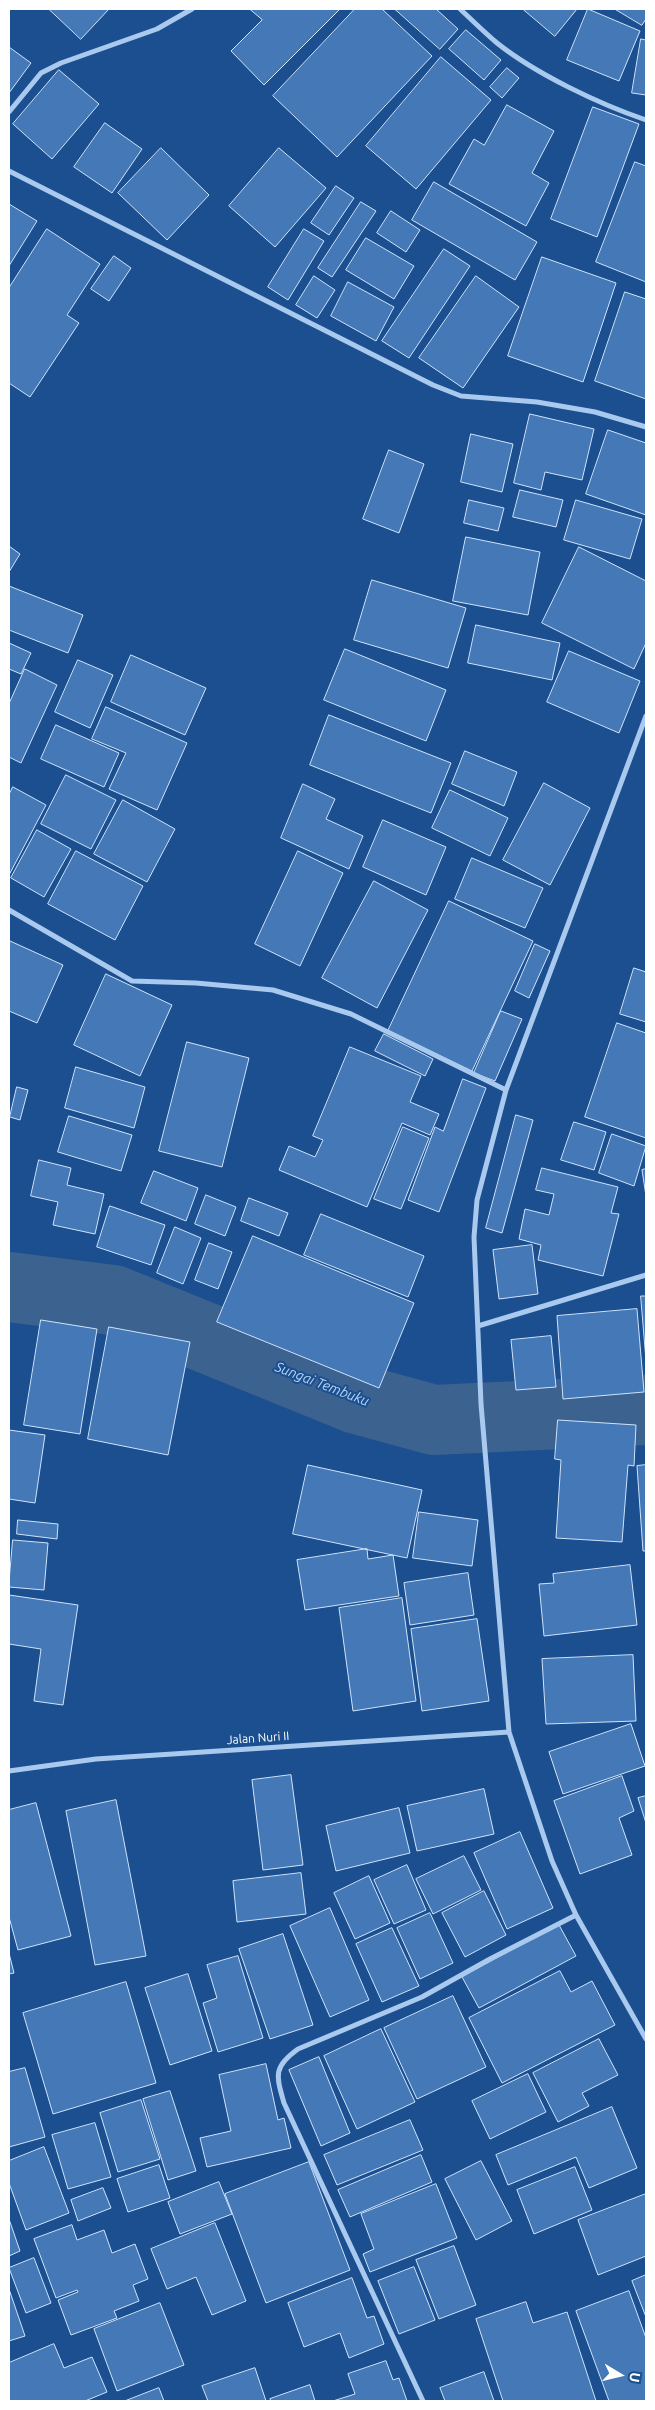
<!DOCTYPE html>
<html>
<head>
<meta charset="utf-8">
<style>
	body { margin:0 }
	#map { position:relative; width:655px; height:2410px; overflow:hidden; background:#1b4f8f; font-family:Ubuntu,sans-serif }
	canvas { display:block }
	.frame { position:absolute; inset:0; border:10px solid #fff; pointer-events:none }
	.north { position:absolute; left:595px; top:2350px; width:50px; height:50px; -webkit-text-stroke:4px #1b4f8f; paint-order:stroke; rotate:99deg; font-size:14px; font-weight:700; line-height:20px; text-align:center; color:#fff }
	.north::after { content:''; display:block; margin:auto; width:18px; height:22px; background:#fff; clip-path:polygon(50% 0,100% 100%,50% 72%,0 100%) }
</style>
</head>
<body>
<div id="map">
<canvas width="655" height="2410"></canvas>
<div class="frame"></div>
<div class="north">U</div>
</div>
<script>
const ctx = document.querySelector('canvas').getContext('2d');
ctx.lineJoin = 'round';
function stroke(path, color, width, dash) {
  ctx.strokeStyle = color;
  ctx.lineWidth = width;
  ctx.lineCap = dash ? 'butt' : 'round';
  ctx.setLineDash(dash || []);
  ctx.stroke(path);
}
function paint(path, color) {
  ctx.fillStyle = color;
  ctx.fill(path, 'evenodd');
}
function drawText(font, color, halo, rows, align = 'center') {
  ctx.font = font + ' Ubuntu,sans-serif';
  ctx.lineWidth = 4;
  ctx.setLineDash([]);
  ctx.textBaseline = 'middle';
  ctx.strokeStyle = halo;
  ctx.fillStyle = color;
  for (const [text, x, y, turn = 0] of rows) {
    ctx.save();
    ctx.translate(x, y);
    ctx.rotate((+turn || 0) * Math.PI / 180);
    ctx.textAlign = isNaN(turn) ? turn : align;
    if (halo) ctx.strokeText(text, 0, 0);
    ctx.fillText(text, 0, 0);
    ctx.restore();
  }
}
const river = new Path2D(`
	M9,1287L113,1300L357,1399L434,1420L646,1410`);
const building = new Path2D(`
	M49,9H109L81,39Z
	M250,9H340L264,85L231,51L262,20Z
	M355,9H382L432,56L337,157L273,96Z
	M395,9H436L458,29L440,49Z
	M523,9H577L555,36Z
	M588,9L640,31L619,81L567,60Z
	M615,9H646V19L642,25Z
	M466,30L501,60L484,80L449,49Z
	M641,39L646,40V95L632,93Z
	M9,47L31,63L9,93Z
	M441,57L491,100L416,189L366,146Z
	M507,68L519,78L502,98L490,87Z
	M59,70L99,104L52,159L13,124Z
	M507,105L554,131L532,173L549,183L526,226L449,184L474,139L484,145Z
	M593,107L639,124L597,237L551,219Z
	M105,123L142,149L112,193L74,167Z
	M161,148L209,195L167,240L118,193Z
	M279,148L326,188L275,247L229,206Z
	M635,162L646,166V282L596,262Z
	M434,182L537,242L515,280L412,220Z
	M336,186L354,198L329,235L311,223Z
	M361,202L376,211L332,277L318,268Z
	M9,204L37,221L9,266Z
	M391,211L420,230L406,252L377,233Z
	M47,229L100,264L67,315L79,323L30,397L9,383V288Z
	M304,229L324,241L288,300L268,287Z
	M366,238L414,266L394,299L346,270Z
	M444,249L470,266L409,358L382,341Z
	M114,256L131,268L109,301L91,289Z
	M542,257L616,283L583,382L508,356Z
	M314,276L335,290L317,318L296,305Z
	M476,276L519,307L463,388L419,358Z
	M348,282L394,307L376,341L331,316Z
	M625,292L646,299V399L595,381Z
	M530,414L594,429L582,480L545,472L541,490L514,483Z
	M608,430L646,443V515L586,494Z
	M471,434L513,444L502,492L461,482Z
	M389,450L424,464L399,533L363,519Z
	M520,490L563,500L556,527L513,517Z
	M469,500L504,508L498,531L464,523Z
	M576,500L642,519L630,559L564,540Z
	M466,537L540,552L528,615L453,601Z
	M9,546L20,554L9,572Z
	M579,547L646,581V643L634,669L542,623Z
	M372,580L466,608L448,668L354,640Z
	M9,586L83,615L68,653L9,630Z
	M476,625L560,643L552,680L468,663Z
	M9,643L31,653L21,674L9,669Z
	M345,649L446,690L426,741L324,700Z
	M569,651L640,681L619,733L547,702Z
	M131,655L206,688L185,735L111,702Z
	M78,660L113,675L90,728L55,712Z
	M25,669L57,685L21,763L9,757V704Z
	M106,707L187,743L157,810L109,789L126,753L92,739Z
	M329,715L451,763L431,813L310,765Z
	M56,725L119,753L104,787L41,759Z
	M465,751L517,772L504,806L452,784Z
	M66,775L116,800L91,849L41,824Z
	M544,783L590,808L550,885L503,860Z
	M303,784L335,799L326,819L363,836L349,869L281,838Z
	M13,787L46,805L9,875V795Z
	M450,790L508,818L490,856L432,828Z
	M123,800L175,829L147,882L94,854Z
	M383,820L446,847L426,895L363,867Z
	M37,830L71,849L44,897L11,878Z
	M76,851L143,886L115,940L48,904Z
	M298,851L343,873L300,966L255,944Z
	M472,858L543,888L525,928L455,899Z
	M374,881L428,910L377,1008L322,978Z
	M449,901L533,941L472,1071L388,1031Z
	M10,941L63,965L37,1023L9,1011Z
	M535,944L550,951L529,998L515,991Z
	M634,968L646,972V1022L620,1014Z
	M106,974L172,1005L140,1076L74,1045Z
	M501,1011L522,1019L495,1081L474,1073Z
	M617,1023L646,1033V1138L585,1117Z
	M384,1034L433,1059L425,1076L375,1051Z
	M187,1042L249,1058L222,1167L159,1151Z
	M350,1047L421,1076L410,1102L439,1114L430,1135L402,1123L367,1207L279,1170L289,1146L315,1157L323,1140L313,1136Z
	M76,1067L145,1087L134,1128L65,1108Z
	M463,1079L486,1088L439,1212L408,1200L435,1127L443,1131Z
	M17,1087L28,1090L20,1120L10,1117Z
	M516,1115L533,1120L502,1233L486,1228Z
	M69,1116L132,1135L121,1171L58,1152Z
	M574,1122L606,1132L594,1170L561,1160Z
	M403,1127L429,1138L401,1209L374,1199Z
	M612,1134L646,1146L634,1186L599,1173Z
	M39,1160L71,1168L67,1185L104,1194L95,1234L53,1225L58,1202L31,1196Z
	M542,1168L618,1187L611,1213L619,1214L603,1276L538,1260L541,1245L519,1239L525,1209L549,1215L554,1194L536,1190Z
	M646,1169V1196L642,1170Z
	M154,1171L198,1188L186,1221L141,1203Z
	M206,1195L236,1207L225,1236L195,1224Z
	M249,1198L288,1213L279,1236L241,1221Z
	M110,1206L165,1225L151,1265L97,1247Z
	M321,1214L424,1256L408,1297L304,1255Z
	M175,1227L201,1238L183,1284L157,1273Z
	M253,1236L414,1303L379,1388L217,1322Z
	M209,1243L232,1252L218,1289L195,1280Z
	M532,1245L538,1294L499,1299L493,1250Z
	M641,1296H646V1360Z
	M637,1309L644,1392L563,1399L557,1316Z
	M41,1320L97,1329L80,1434L24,1425Z
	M109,1327L190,1342L168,1455L88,1439Z
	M551,1336L556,1387L516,1390L511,1340Z
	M558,1420L636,1425L634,1466L628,1465L622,1542L556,1538L561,1460L555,1459Z
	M9,1430L45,1435L35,1503L9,1499Z
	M308,1465L422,1490L407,1558L293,1534Z
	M646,1465V1551H643L637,1466Z
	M419,1512L478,1520L472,1566L413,1558Z
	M18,1520L58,1524L57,1539L17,1534Z
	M13,1540L48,1543L44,1590L9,1587Z
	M367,1549L368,1559L393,1555L399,1596L305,1610L297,1560Z
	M630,1565L637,1625L544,1636L539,1584L554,1583L553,1574Z
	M468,1573L474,1615L410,1625L404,1583Z
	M9,1595L78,1605L63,1705L34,1701L41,1649L9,1644Z
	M402,1598L416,1701L353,1711L339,1608Z
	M477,1619L489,1701L422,1711L411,1629Z
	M633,1655L636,1721L546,1724L542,1659Z
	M631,1724L645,1766L563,1794L549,1752Z
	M291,1775L303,1865L263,1870L252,1780Z
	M622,1776L634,1811L619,1818L632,1855L580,1874L554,1801Z
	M484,1789L494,1834L417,1851L407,1806Z
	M646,1796V1823L638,1798Z
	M116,1800L146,1956L95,1965L66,1811Z
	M36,1803L71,1936L18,1950L9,1917V1810Z
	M399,1808L410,1853L336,1871L326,1826Z
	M520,1832L553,1908L507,1929L474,1853Z
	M464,1856L481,1890L433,1914L416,1879Z
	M407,1865L426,1910L394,1924L374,1880Z
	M301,1873L306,1914L237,1922L233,1881Z
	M369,1876L390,1923L355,1939L334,1893Z
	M484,1891L506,1935L465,1957L442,1913Z
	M330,1908L369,2000L330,2017L290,1926Z
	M430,1913L453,1963L420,1979L397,1928Z
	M559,1925L576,1956L479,2008L462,1977Z
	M392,1928L419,1986L382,2002L356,1944Z
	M283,1934L313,2025L270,2039L239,1949Z
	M9,1953L14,1973L9,1974Z
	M238,1956L263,2038L218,2052L203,2003L217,1998L207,1965Z
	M560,1971L571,1992L592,1981L615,2025L502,2083L469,2018Z
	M188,1974L212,2051L170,2065L145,1988Z
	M126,1982L156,2083L53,2114L23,2013Z
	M453,1996L486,2067L417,2099L384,2028Z
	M381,2029L415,2102L357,2129L324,2056Z
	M599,2039L618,2075L582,2093L589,2106L558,2122L533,2073Z
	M319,2057L350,2133L321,2146L289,2070Z
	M266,2064L278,2120L284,2118L291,2148L207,2167L200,2138L231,2131L219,2075Z
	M25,2068L45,2137L9,2147V2072Z
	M528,2074L546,2112L490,2139L472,2101Z
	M170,2091L196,2171L168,2180L143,2099Z
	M141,2100L160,2159L118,2172L100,2113Z
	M612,2107L637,2168L589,2188L576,2157L508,2185L496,2155Z
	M410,2120L423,2150L337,2185L324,2155Z
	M95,2123L111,2177L68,2189L52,2135Z
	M44,2147L69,2213L26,2230L9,2183V2161Z
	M421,2155L432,2182L350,2217L338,2190Z
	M481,2161L512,2221L476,2240L445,2179Z
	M309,2162L350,2270L266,2303L225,2194Z
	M159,2165L170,2198L128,2212L117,2179Z
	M575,2167L592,2210L534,2234L517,2190Z
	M219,2182L232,2214L180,2234L168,2202Z
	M436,2184L457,2238L370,2272L363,2254L374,2249L361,2214Z
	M103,2188L111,2208L78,2221L71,2200Z
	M646,2194V2256L598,2275L578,2220Z
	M9,2219L20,2251L9,2256Z
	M215,2223L246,2301L212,2315L196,2277L167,2289L151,2249Z
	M72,2225L77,2240L104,2230L112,2253L135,2244L148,2279L133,2285L139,2301L114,2311L117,2318L71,2335L58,2300L78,2292L77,2290L56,2298L34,2239Z
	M454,2246L476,2305L439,2319L416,2260Z
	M34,2258L51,2303L26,2313L9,2268Z
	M414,2267L435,2320L399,2334L378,2281Z
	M646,2275V2317L632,2281Z
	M352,2278L367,2318L374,2316L384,2344L349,2358L340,2333L304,2347L288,2303Z
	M9,2289L25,2336L9,2341Z
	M629,2291L646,2338V2401H609L576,2311Z
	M526,2302L533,2323L567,2312L596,2401H503L476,2319Z
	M160,2303L184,2365L117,2391L94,2329Z
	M54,2344L64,2368L92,2357L107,2392L85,2401H9V2363Z
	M386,2361L393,2380L399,2378L407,2401H333L355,2394L348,2374Z
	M255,2368L266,2401H208L202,2386Z
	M484,2372L494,2401H445L440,2388Z
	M310,2385L315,2401H271L270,2399Z
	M159,2388L164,2401H125Z`);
const minor = new Path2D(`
	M460,9C472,20 484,32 497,43C536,74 599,104 646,120
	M9,112L41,73L61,63L157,29L192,9
	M9,171L433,385L461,396L537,402L595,412L646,427
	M646,716L506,1090L477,1200L474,1237L481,1404L509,1732L552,1861L576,1915L646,2039
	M9,910L132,981L196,983L273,990L351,1014L506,1090
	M478,1326L646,1275
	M9,1771L96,1759L509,1732
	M423,2401L284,2103C276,2075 273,2067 298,2049L422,1997L490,1959L576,1915`);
const streetNames = [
	["Jalan Nuri II",258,1738,-4]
];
const waterNames = [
	["Sungai Tembuku",322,1384,21]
];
stroke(river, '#3c6290', 70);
paint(building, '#4478b7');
stroke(building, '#cfe3fa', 1);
stroke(minor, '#a9c9ee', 5);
drawText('12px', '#fff', '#1b4f8f', streetNames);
drawText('italic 14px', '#b5d3f5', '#1b4f8f', waterNames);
</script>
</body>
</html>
